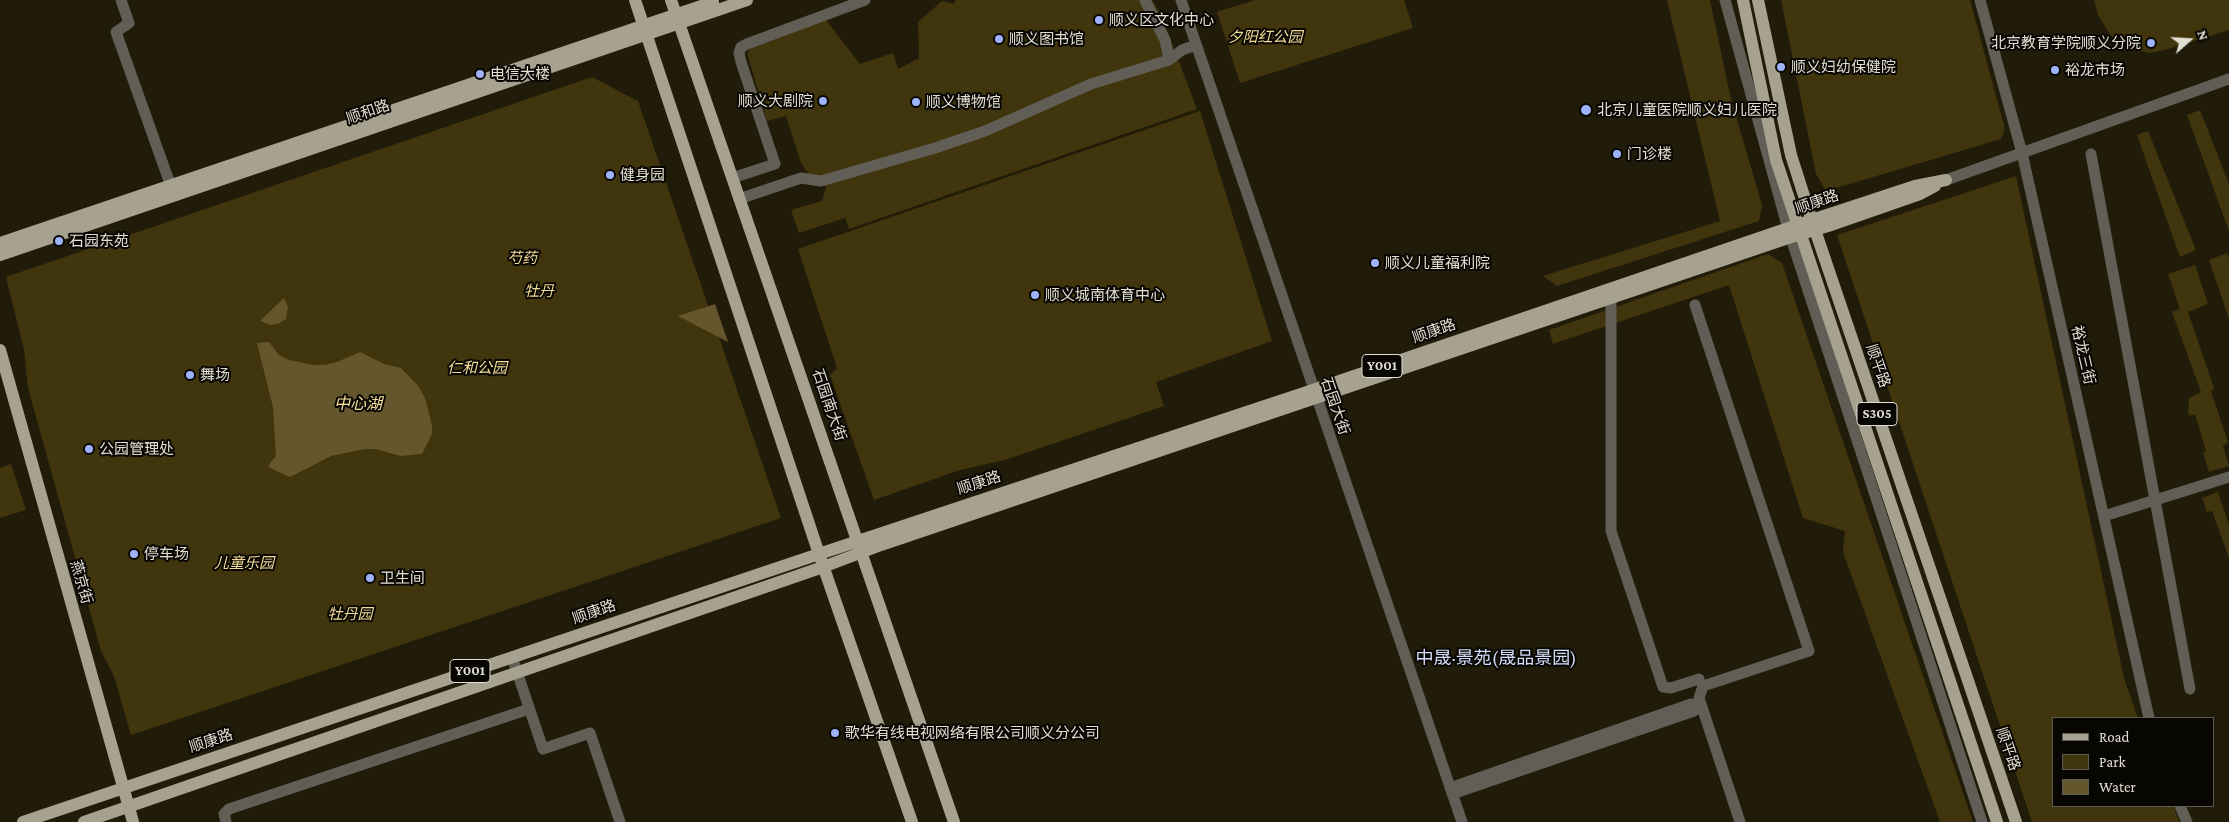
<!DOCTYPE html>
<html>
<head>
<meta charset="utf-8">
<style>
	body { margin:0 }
	#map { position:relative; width:2229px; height:822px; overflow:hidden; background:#211b0a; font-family:"Crimson Pro",serif }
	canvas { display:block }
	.legend { position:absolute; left:2052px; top:717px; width:162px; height:90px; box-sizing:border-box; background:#080602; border:1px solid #5f5c55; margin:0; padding:6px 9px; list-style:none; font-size:15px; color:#e1ded2 }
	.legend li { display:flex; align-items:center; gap:10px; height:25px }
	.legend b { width:25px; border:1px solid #5f5c55 }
	.north { position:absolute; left:2164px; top:15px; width:50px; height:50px; -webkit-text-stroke:4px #080602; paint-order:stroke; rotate:71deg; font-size:14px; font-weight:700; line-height:20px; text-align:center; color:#e1ded2 }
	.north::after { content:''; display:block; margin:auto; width:18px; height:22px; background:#e1ded2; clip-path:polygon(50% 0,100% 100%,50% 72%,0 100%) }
</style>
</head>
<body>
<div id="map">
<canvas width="2229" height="822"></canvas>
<ul class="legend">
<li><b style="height:6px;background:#a7a18f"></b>Road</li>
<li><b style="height:14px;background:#41350d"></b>Park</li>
<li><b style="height:14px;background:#64572d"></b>Water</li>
</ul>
<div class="north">N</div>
</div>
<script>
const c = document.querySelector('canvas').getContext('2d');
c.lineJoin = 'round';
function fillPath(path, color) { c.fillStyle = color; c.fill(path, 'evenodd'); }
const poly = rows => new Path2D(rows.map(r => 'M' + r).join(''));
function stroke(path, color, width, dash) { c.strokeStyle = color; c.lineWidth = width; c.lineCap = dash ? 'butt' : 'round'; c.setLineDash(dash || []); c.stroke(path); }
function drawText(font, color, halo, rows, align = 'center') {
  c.font = font + ' "Crimson Pro","Noto Sans SC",serif'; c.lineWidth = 4; c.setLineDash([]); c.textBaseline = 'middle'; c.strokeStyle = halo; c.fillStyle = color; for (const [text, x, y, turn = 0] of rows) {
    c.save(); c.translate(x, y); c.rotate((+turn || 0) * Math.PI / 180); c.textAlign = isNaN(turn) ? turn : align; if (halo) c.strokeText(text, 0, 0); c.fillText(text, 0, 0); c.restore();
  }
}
const green = poly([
	[956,0,1152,0,1161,14,1197,109,849,229,845,218,799,233,791,210,822,201,826,187,819,177,809,175,801,163,786,116,767,121,747,53,750,49,826,20,860,64,893,53,898,69,919,58,918,22,942,1,954,4],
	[1255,0,1404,0,1413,28,1240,83,1217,12],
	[1667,0,1710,0,1731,99,1762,205,1759,221,1557,286,1543,276,1720,221],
	[1781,0,1970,0,2005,129,2001,139,1826,191,1816,174],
	[2094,0,2229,0,2229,30,2165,50,2150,53,2128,48,2111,36,2098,15],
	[592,77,638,101,781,518,131,735,114,676,101,651,28,388,24,350,6,277],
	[2200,110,2229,184,2229,231,2187,115],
	[1200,111,1272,341,1156,382,1164,406,1005,460,960,470,874,500,830,375,837,368,798,249],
	[2148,131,2196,250,2180,257,2137,135],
	[2016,176,2124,678,2138,718,2053,718,2053,806,2173,806,2180,822,2032,822,1837,235],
	[2227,253,2229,259,2229,319,2209,260],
	[1768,254,1782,263,1973,822,1940,822,1843,552,1845,531,1803,518,1729,285,1553,344,1549,330],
	[2195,265,2208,304,2188,312,2214,388,2211,391,2228,442,2223,446,2229,466,2209,472,2203,453,2206,451,2195,414,2190,416,2188,412,2189,398,2201,392,2172,312,2180,309,2168,274],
	[11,464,26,510,0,518,0,468],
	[2218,492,2229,525,2229,558,2212,511,2207,512,2202,498]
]);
const water = poly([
	[284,298,288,307,286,319,278,324,270,325,260,321],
	[715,304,728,342,678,316],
	[269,342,279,355,289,360,314,365,325,365,337,362,360,352,384,364,401,368,419,387,425,398,432,426,432,434,422,454,401,456,375,449,365,449,331,456,290,477,272,469,268,466,276,456,273,407,257,343]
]);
const minor = poly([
	[121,0,129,23,116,32,173,192],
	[1145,0,1165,40,1169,59],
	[1181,0,1462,822],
	[1725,0,1788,229,1982,822],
	[1980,0,2022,153,2149,718],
	[2091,154,2190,689],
	[732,178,775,164,741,62,739,53,741,47,747,44,865,0],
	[1946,180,2229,79],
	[739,199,801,178,821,181,935,148,985,131,1091,84,1169,60,1182,50,1196,45],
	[1611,299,1611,531,1663,687,1671,688,1699,679],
	[1695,305,1809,651,1703,686,1699,698,1740,822],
	[2104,516,2229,477],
	[512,657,543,749,590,733,620,822],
	[1450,788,1691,704,1694,711,1452,794],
	[2180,806,2187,822],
	[226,822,224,814,229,809,529,709]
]);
const major = poly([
	[635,0,819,554,912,822],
	[671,0,954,822],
	[1743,0,1776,160,1997,822],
	[1758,0,1791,155,1812,221,2016,822],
	[0,243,713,2],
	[0,255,747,0],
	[0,350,133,822],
	[23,822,819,554,1313,390,1824,216,1915,186,1946,180],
	[84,822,823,567,881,545,1791,237,1828,226,1920,194,1935,186]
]);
const markers = [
	[1099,20,5,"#9fb3fd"],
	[999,39,5,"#9fb3fd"],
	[2151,43,5,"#9fb3fd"],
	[1781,67,5,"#9fb3fd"],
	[2055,70,5,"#9fb3fd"],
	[480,74,5,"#9fb3fd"],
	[823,101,5,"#9fb3fd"],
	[916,102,5,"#9fb3fd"],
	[1586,110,6,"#9fb3fd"],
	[1617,154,5,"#9fb3fd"],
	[610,175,5,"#9fb3fd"],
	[59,241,5,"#9fb3fd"],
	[1375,263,5,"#9fb3fd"],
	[1035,295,5,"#9fb3fd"],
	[190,375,5,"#9fb3fd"],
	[89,449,5,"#9fb3fd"],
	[134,554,5,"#9fb3fd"],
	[370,578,5,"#9fb3fd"],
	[835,733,5,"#9fb3fd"]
];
const shields = [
	[1382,366,40],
	[1877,414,40],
	[470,671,40]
];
const shieldNames = [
	["Y001",1382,366],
	["S305",1877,414],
	["Y001",470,671]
];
const poiNames = [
	["顺义区文化中心",1109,20],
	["顺义图书馆",1009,39],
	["北京教育学院顺义分院",2141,43,"right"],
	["顺义妇幼保健院",1791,67],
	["裕龙市场",2065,70],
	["电信大楼",490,74],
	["顺义大剧院",813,101,"right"],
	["顺义博物馆",926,102],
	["北京儿童医院顺义妇儿医院",1597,110],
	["门诊楼",1627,154],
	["健身园",620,175],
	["石园东苑",69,241],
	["顺义儿童福利院",1385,263],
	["顺义城南体育中心",1045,295],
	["舞场",200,375],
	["公园管理处",99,449],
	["停车场",144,554],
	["卫生间",380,578],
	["歌华有线电视网络有限公司顺义分公司",845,733]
];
const parkNames = [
	["夕阳红公园",1265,37],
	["芍药",522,258],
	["牡丹",539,291],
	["仁和公园",477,368],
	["儿童乐园",244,563],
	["牡丹园",350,614]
];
const streetNames = [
	["顺和路",368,112,-19],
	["顺康路",1817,202,-19],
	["顺康路",1434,331,-19],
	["裕龙三街",2083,355,77],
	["顺平路",1878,366,71],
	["石园南大街",829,405,71],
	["石园大街",1335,406,71],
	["顺康路",979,483,-18],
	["燕京街",81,582,74],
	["顺康路",594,612,-19],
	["顺康路",211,741,-18],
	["顺平路",2008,749,71]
];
const waterNames = [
	["中心湖",358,404]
];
const quarterNames = [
	["中晟·景苑(晟品景园)",1496,658]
];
fillPath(green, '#41350d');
fillPath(water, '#64572d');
stroke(minor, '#615e55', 11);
stroke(major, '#a7a18f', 12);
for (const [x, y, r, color] of markers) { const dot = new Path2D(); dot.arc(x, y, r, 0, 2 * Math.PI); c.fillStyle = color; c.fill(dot); stroke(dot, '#080602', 2); }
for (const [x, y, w] of shields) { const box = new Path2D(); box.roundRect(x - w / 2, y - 11.5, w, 23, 4); c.fillStyle = '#080602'; c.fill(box); stroke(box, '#e1ded2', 1); }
drawText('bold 14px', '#e1ded2', null, shieldNames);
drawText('15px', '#e1ded2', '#080602', poiNames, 'left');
drawText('italic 15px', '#f3dd96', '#080602', parkNames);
drawText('15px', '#e1ded2', '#080602', streetNames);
drawText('italic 16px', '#f8e19a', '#080602', waterNames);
drawText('18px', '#d3dcf8', '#080602', quarterNames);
</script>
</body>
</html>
